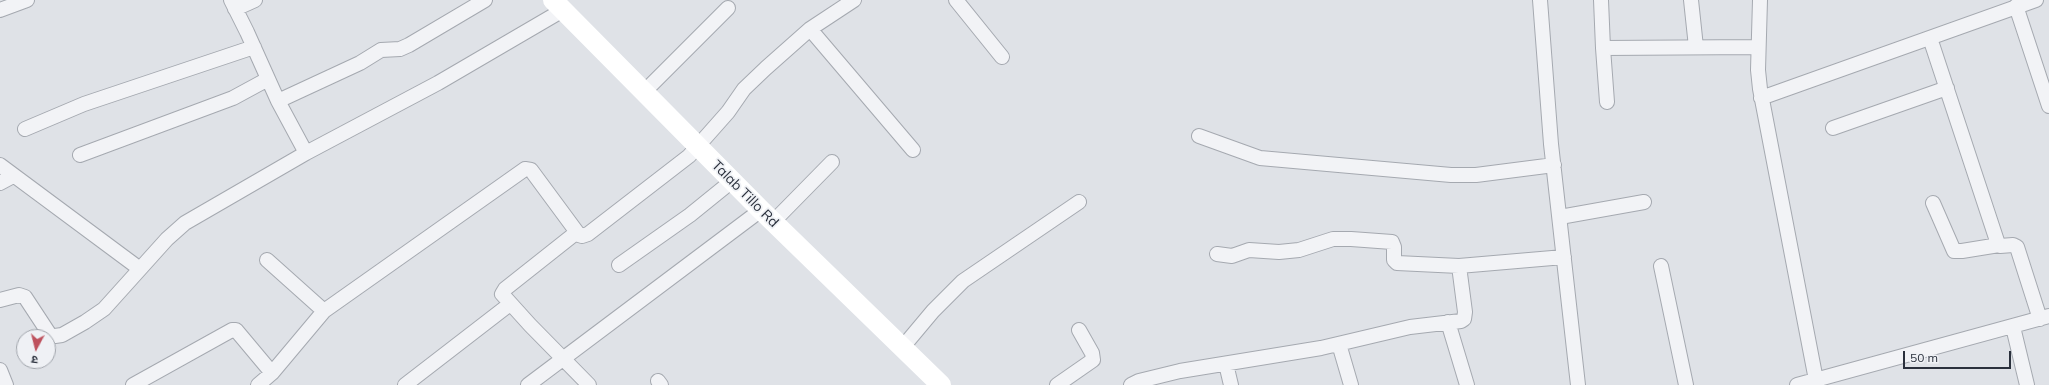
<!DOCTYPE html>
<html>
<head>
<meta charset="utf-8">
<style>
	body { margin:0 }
	#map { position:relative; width:2049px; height:385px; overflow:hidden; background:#dfe2e7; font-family:Mulish,"Noto Sans Devanagari",sans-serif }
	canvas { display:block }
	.north { position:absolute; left:16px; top:329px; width:40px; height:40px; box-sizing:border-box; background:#eff1f5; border:1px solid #a0a4ab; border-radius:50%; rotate:187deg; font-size:11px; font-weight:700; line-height:16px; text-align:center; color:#2a303c }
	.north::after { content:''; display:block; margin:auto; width:14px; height:18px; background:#be525e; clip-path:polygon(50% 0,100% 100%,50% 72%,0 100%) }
	.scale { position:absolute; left:1903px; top:351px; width:108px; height:18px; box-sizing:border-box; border:2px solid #2a303c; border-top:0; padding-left:5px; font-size:12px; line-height:14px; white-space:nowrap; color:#2a303c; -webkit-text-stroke:3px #eff1f5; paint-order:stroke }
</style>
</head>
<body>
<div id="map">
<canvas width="2049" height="385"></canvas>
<div class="north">उ</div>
<div class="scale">50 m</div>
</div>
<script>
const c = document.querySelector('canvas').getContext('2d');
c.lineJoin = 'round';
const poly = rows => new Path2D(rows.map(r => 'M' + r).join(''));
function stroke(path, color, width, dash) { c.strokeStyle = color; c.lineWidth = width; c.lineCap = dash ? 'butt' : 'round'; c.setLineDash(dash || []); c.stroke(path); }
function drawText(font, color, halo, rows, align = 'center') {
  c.font = font + ' Mulish,sans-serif'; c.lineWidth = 3.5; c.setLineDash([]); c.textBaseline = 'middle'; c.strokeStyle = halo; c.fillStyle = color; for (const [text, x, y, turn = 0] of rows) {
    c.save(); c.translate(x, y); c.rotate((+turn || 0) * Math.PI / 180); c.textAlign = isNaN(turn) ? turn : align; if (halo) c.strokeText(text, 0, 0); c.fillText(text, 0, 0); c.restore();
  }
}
const minor = poly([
	[231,0,247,32,278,101,306,153],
	[956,0,1002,57],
	[1540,0,1551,144,1578,385],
	[1601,0,1603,48,1758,47],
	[1691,0,1696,47],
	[1760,0,1758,70,1760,89,1816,380],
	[2016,6,2049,106],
	[235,9,255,0],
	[0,10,27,0],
	[810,29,913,150],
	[1930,38,1998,244,2000,246,2013,245,2017,247,2040,319],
	[1603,48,1607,102],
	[644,92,728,8],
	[1761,98,2036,0],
	[278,101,360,63,381,50,400,49,409,45,485,0],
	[1833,128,1947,88],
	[25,129,84,104,254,47],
	[1199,136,1260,158,1451,175,1476,175,1554,165],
	[80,155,233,98,268,79],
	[0,165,140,269],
	[0,183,13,176],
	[1933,203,1954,251,1962,251,1999,245],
	[1560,217,1644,202],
	[773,222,832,162],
	[577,232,505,289,502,294,530,325,589,385],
	[1217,254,1232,256,1249,250,1279,252,1299,250,1333,239,1351,239,1392,242,1394,247,1394,260,1397,263,1459,266],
	[267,260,324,311],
	[619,265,690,215,732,181],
	[1661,266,1686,385],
	[0,300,19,295,25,297,50,335,55,336,62,335,85,322,104,309,167,239,185,223,306,153,438,83,563,10],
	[1448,322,1467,385],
	[2013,327,2027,385],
	[1339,344,1351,385],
	[902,348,933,311,963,281,1079,202],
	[1226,364,1231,385],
	[0,370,6,385],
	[658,381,661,385],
	[133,385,232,330,236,330,272,373],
	[258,385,272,373,324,311,525,169,531,170,579,235,582,236,588,234,689,156,728,112,744,89,766,68,810,29,854,0],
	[405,385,510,304],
	[528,385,761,210],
	[1057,385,1093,360,1092,353,1079,330],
	[1131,385,1139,381,1180,371,1321,348,1410,327,1461,321,1464,319,1465,312,1459,266,1564,257],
	[1797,385,2049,316]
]);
const secondary = poly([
	[553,0,761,210,941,385]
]);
const streetNames = [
	["Talab Tillo Rd",745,194,45]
];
stroke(minor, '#a5a9b0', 16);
stroke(minor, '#f2f3f6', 14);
stroke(secondary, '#fff', 20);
drawText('14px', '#2a303c', '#eff1f5', streetNames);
</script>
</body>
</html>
